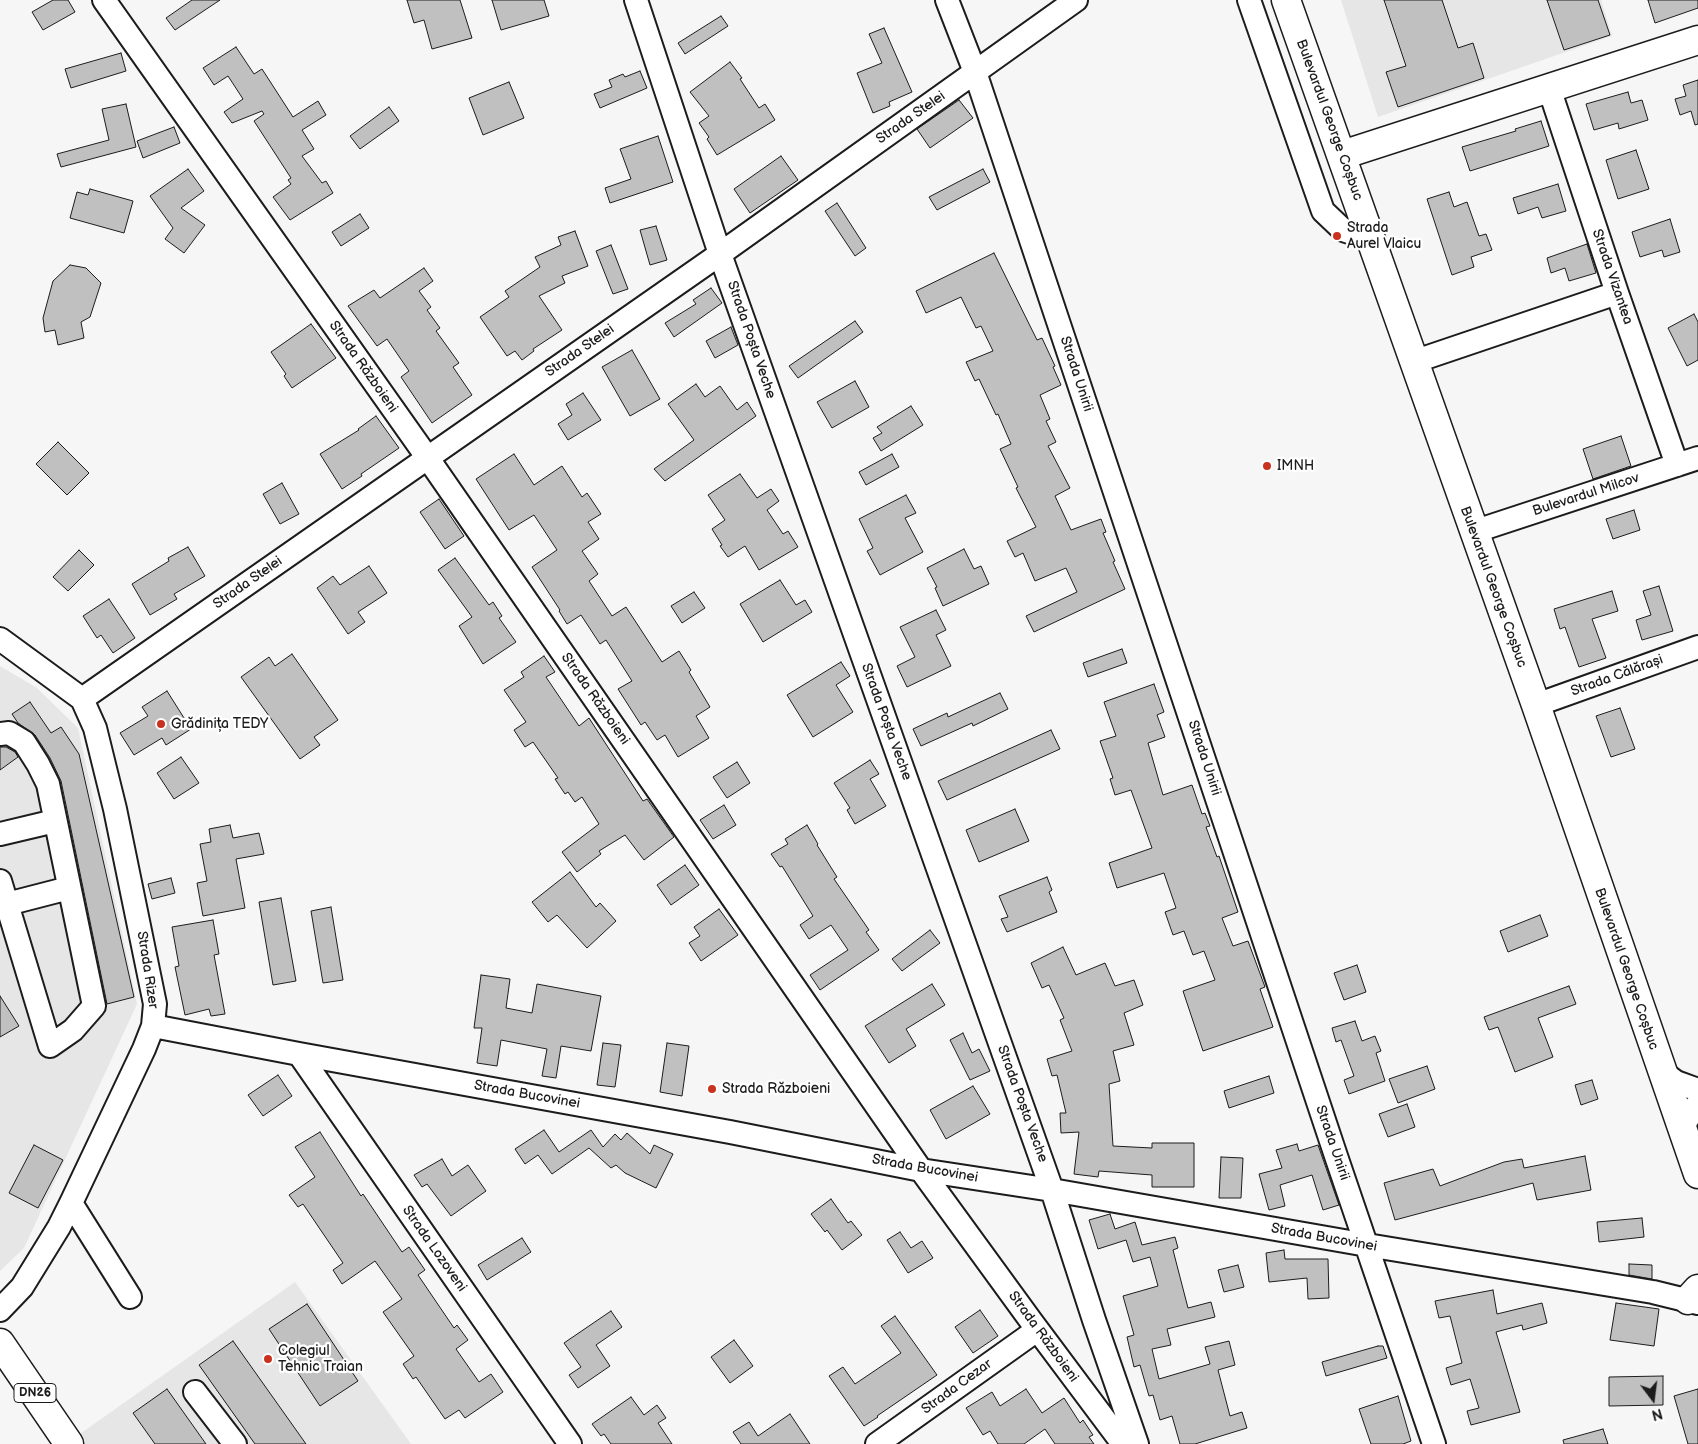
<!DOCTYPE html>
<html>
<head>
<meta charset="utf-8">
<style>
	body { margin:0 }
	#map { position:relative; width:1698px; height:1444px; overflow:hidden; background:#f6f6f6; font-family:"Balsamiq Sans",sans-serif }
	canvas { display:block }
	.north { position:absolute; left:1628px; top:1374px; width:50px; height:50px; -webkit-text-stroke:4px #fff; paint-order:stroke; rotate:165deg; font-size:14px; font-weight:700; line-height:20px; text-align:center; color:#1c1c1c }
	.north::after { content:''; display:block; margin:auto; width:18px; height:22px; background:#1c1c1c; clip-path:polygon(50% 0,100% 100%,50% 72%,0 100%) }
</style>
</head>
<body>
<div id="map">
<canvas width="1698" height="1444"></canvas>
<div class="north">N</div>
</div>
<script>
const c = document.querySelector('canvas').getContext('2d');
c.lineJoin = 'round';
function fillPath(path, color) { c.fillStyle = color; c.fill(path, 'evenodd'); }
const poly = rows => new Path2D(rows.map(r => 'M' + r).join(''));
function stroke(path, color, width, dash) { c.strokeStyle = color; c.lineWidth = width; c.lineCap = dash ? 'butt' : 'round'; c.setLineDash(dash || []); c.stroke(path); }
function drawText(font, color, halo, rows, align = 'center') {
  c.font = font + ' "Balsamiq Sans",sans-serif'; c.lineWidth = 4.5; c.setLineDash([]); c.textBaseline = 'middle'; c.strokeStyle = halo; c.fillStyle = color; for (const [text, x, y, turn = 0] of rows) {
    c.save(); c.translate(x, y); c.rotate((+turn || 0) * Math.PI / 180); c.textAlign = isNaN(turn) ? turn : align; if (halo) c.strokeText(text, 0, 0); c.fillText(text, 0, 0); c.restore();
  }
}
const built = poly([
	[1341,0,1601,0,1612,36,1378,117],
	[0,666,37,688,78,728,137,1004,24,1248,0,1271],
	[295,1282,411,1444,83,1444,77,1436]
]);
const building = poly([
	[53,0,68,0,75,12,43,30,32,12,53,0],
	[192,0,220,0,175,30,166,18,192,0],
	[407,0,460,0,472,38,432,49,424,20,414,23,407,0],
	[492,0,544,0,549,16,501,30,492,0],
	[1384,0,1442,0,1458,48,1473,43,1484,78,1398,107,1386,72,1406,66,1384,0],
	[1547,0,1598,0,1610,35,1564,50,1547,0],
	[1648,0,1698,0,1698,8,1655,23,1648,0],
	[721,16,728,26,685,54,678,43,721,16],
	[884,28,912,92,889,102,890,106,873,113,857,73,882,63,869,34,884,28],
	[236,47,254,74,262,69,293,117,318,101,326,115,302,130,314,149,302,156,322,183,326,181,333,193,290,220,273,197,291,184,288,180,291,178,254,121,264,114,262,111,232,123,224,112,243,99,228,76,214,85,203,68,236,47],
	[121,53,126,71,71,88,65,69,121,53],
	[730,62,742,78,740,79,759,108,765,104,775,120,717,155,707,139,709,137,699,123,709,116,690,92,730,62],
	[640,71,647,88,600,108,594,94,612,87,609,80,623,74,625,77,640,71],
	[1698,80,1698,124,1695,125,1691,111,1680,115,1675,99,1686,96,1683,85,1698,80],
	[509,82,524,118,483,135,469,98,509,82],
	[1628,92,1631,103,1642,100,1648,120,1619,129,1618,123,1594,130,1586,104,1628,92],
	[959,100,973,118,930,148,917,129,959,100],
	[126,104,136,147,61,167,57,154,109,140,102,109,126,104],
	[389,107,399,121,360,149,350,136,389,107],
	[1541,121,1549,146,1470,171,1462,147,1516,131,1515,129,1541,121],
	[174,127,180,143,143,158,137,141,174,127],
	[658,136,673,182,610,203,605,188,631,179,620,149,658,136],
	[1636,150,1649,189,1618,199,1606,160,1636,150],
	[781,156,798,180,750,213,734,189,781,156],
	[188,169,204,191,181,208,205,225,184,253,165,239,173,228,150,196,188,169],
	[983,169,990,182,937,210,929,197,983,169],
	[1558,184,1566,211,1542,218,1538,207,1518,214,1513,198,1558,184],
	[90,189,133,201,124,233,70,218,77,192,88,195,90,189],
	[1449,192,1454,207,1467,202,1479,236,1486,234,1492,250,1471,257,1474,267,1452,275,1427,199,1449,192],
	[837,203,866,248,855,256,825,211,837,203],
	[360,214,369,228,341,246,332,232,360,214],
	[1670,219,1680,252,1664,257,1662,250,1640,257,1632,232,1670,219],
	[656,226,667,260,650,265,640,230,656,226],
	[575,231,588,266,562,276,565,283,539,296,562,330,533,349,534,351,522,360,515,351,507,356,480,317,509,297,505,291,540,267,535,257,561,245,558,237,575,231],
	[1587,244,1596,273,1569,281,1565,268,1551,273,1547,258,1587,244],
	[611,245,628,289,613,294,596,251,611,245],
	[994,253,1037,340,1042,338,1055,366,1053,367,1061,385,1040,395,1050,419,1046,421,1056,442,1048,446,1070,488,1055,496,1071,530,1101,519,1106,532,1103,533,1115,561,1113,562,1125,589,1034,632,1026,616,1077,592,1066,568,1035,581,1023,553,1015,557,1007,541,1036,527,1016,488,1018,487,1000,449,1011,444,998,414,996,415,979,379,975,381,966,362,993,351,981,326,976,328,961,297,926,313,916,291,994,253],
	[70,265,86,268,101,283,90,317,81,322,84,338,58,345,55,330,45,332,43,318,53,281,70,265],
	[424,268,433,281,419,291,431,307,427,310,440,328,436,331,459,363,453,367,472,395,432,423,401,377,409,371,387,339,377,346,348,306,374,290,380,298,424,268],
	[711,288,722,303,674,337,665,323,696,304,693,300,711,288],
	[1694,314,1698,322,1698,360,1687,366,1668,328,1694,314],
	[855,321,863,332,798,378,789,366,855,321],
	[311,324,336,358,292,388,284,376,286,374,271,352,311,324],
	[731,327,738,345,715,358,706,341,731,327],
	[632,350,660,399,630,416,602,367,632,350],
	[855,381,869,407,832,428,817,402,855,381],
	[696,384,705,397,720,386,737,410,747,402,756,416,665,481,654,469,694,440,668,404,696,384],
	[583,393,601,420,568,440,558,424,572,415,566,404,583,393],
	[911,406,923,425,881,451,873,438,882,433,877,427,911,406],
	[376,416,399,448,361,474,362,476,342,489,320,454,359,430,358,429,376,416],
	[1621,436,1631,466,1593,479,1583,449,1621,436],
	[58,442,89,473,67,495,36,464,58,442],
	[514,454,534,485,562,466,582,497,587,493,601,514,588,522,599,539,582,551,598,574,589,581,612,616,626,607,662,662,679,651,691,670,689,672,710,707,696,716,709,738,678,757,665,735,657,740,645,722,641,725,618,689,632,681,606,640,600,644,581,615,567,624,559,611,560,610,532,567,557,550,534,515,509,530,476,479,514,454],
	[892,454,899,467,866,485,859,472,892,454],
	[740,474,757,498,771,489,779,501,767,510,783,534,788,531,798,547,759,570,745,546,728,557,720,546,722,545,712,529,725,520,708,495,740,474],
	[282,483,299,514,280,524,263,494,282,483],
	[906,495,916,513,905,518,923,552,880,575,867,551,873,548,859,519,906,495],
	[439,499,464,536,445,549,420,512,439,499],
	[1634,510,1640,530,1613,539,1606,519,1634,510],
	[188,547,205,576,174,594,177,599,150,615,132,584,169,561,168,558,188,547],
	[964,549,974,569,981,566,989,584,943,606,935,588,937,587,927,568,964,549],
	[79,550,94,565,68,591,53,577,79,550],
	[455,558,489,605,493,602,502,616,499,618,516,642,483,664,459,626,472,617,438,570,455,558],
	[369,566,387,593,358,612,365,622,348,634,317,588,333,576,340,585,369,566],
	[780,580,796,605,805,600,812,612,763,642,740,604,780,580],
	[1659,586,1673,631,1642,640,1636,620,1651,615,1643,591,1659,586],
	[1612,591,1618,611,1592,619,1606,658,1579,667,1565,627,1560,629,1554,609,1612,591],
	[694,592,705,608,682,623,671,606,694,592],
	[109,599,135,638,113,653,101,635,97,638,83,616,109,599],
	[936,610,946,630,936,635,951,666,907,687,897,666,915,657,900,627,936,610],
	[1122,649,1127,663,1088,677,1083,663,1122,649],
	[292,654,338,720,314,737,320,745,300,759,241,677,269,657,275,666,292,654],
	[544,656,555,672,546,677,579,726,589,718,643,801,647,799,674,837,644,860,625,835,599,851,601,854,577,872,562,852,599,824,582,797,575,802,568,792,565,794,555,779,558,778,533,742,525,747,514,730,526,722,504,690,524,677,521,672,544,656],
	[841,662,850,676,836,685,853,712,813,737,787,695,841,662],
	[1154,684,1164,712,1157,715,1165,737,1148,743,1163,795,1192,785,1202,814,1205,813,1210,826,1206,827,1217,857,1219,856,1238,912,1222,918,1233,946,1248,941,1265,987,1260,989,1273,1027,1203,1051,1183,991,1215,980,1204,951,1193,955,1184,931,1173,935,1165,912,1176,908,1164,873,1117,888,1109,863,1152,848,1131,790,1115,795,1110,779,1113,778,1100,741,1116,736,1104,702,1154,684],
	[167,691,191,729,166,745,162,738,134,755,120,733,148,716,142,707,167,691],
	[1000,693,1008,709,973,726,972,723,921,746,913,729,947,713,948,717,1000,693],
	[30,702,51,733,61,727,79,754,134,997,107,1004,61,781,50,758,35,735,18,723,12,714,30,702],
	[1620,708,1635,749,1611,757,1596,716,1620,708],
	[1051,730,1060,749,947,800,938,781,1051,730],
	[0,747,6,747,15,752,18,757,0,770,0,747],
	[181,757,199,783,174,799,157,773,181,757],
	[870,760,879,774,870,779,886,806,855,824,847,810,850,808,834,783,870,760],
	[737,762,750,783,727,798,713,777,737,762],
	[724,805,736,825,713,839,700,820,724,805],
	[1015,809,1029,841,979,862,966,830,1015,809],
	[230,825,233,838,259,833,264,854,236,859,245,908,203,916,197,883,207,881,200,844,211,842,209,829,230,825],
	[807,825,818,844,817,845,837,877,834,879,869,930,866,932,879,950,820,990,810,975,848,950,831,925,809,939,800,925,813,916,782,866,780,867,771,854,788,844,785,839,807,825],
	[685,865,699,885,671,905,657,885,685,865],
	[570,872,596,907,600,903,616,921,587,948,557,915,548,922,532,902,570,872],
	[1047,877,1052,890,1049,892,1057,912,1007,932,1001,919,1008,917,999,896,1047,877],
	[171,878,175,893,152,899,148,884,171,878],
	[281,898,296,981,273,985,259,902,281,898],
	[331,907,343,980,323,983,311,911,331,907],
	[719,909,738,935,701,961,689,943,700,936,694,927,719,909],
	[1540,915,1548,936,1508,952,1500,931,1540,915],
	[213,920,219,954,214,955,225,1014,211,1016,209,1009,185,1015,175,967,179,966,172,927,213,920],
	[930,930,940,943,902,971,892,959,930,930],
	[1063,947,1076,975,1105,963,1115,986,1134,980,1143,1005,1124,1013,1134,1045,1113,1051,1120,1081,1109,1084,1113,1146,1152,1148,1152,1143,1194,1143,1194,1187,1152,1187,1152,1175,1099,1171,1098,1177,1074,1174,1079,1132,1061,1133,1060,1113,1066,1113,1057,1075,1052,1076,1047,1059,1072,1051,1060,1020,1064,1018,1049,985,1042,988,1031,963,1063,947],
	[1357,965,1366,992,1344,1000,1334,973,1357,965],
	[481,975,510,979,506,1008,532,1013,537,984,601,996,591,1051,561,1046,556,1078,542,1076,547,1049,501,1040,497,1066,477,1063,482,1028,474,1028,481,975],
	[932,984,945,1005,906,1029,916,1046,889,1063,865,1026,932,984],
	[1569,986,1576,1004,1538,1018,1553,1057,1515,1072,1498,1027,1489,1030,1484,1017,1569,986],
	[0,996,19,1026,0,1037,0,996],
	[1355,1021,1362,1041,1375,1036,1381,1051,1376,1053,1385,1081,1349,1094,1344,1080,1354,1076,1341,1040,1336,1042,1332,1028,1355,1021],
	[963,1033,972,1053,979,1049,990,1071,970,1080,950,1040,963,1033],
	[603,1043,621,1045,615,1087,597,1085,603,1043],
	[667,1043,689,1046,682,1096,660,1092,667,1043],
	[1427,1066,1435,1089,1398,1103,1389,1079,1427,1066],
	[278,1075,292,1096,263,1116,248,1095,278,1075],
	[1269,1076,1274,1093,1229,1108,1224,1091,1269,1076],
	[1592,1080,1598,1099,1581,1105,1575,1085,1592,1080],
	[973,1086,990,1114,946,1139,930,1110,973,1086],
	[1407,1104,1415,1127,1388,1137,1379,1114,1407,1104],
	[544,1130,559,1152,591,1130,603,1147,615,1134,621,1140,627,1133,650,1154,654,1145,673,1154,656,1188,625,1173,616,1165,611,1168,589,1148,552,1174,538,1155,525,1164,515,1149,544,1130],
	[320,1132,361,1196,363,1194,402,1252,409,1247,425,1270,418,1275,454,1328,457,1325,468,1340,456,1349,479,1382,491,1374,503,1392,465,1418,459,1410,445,1419,416,1377,413,1379,403,1364,414,1356,383,1312,402,1299,375,1261,342,1284,333,1270,343,1263,303,1204,298,1207,289,1195,315,1177,295,1147,320,1132],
	[1297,1144,1299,1151,1318,1145,1339,1205,1323,1210,1312,1175,1280,1185,1285,1206,1269,1210,1259,1174,1282,1168,1276,1150,1297,1144],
	[34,1145,63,1160,38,1208,9,1193,34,1145],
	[1585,1156,1591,1190,1537,1200,1533,1183,1395,1220,1384,1183,1433,1169,1440,1186,1504,1162,1522,1159,1524,1168,1585,1156],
	[1221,1157,1243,1158,1241,1198,1219,1198,1221,1157],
	[442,1159,452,1176,468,1165,486,1191,451,1216,427,1184,422,1187,414,1175,442,1159],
	[831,1199,848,1223,851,1221,862,1235,842,1250,827,1230,825,1232,811,1214,831,1199],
	[1110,1214,1115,1229,1135,1222,1142,1245,1175,1237,1178,1248,1173,1250,1188,1308,1211,1302,1215,1317,1167,1329,1171,1345,1152,1349,1159,1379,1210,1364,1205,1347,1229,1341,1235,1365,1218,1370,1230,1416,1242,1412,1247,1428,1195,1444,1180,1444,1172,1416,1160,1420,1153,1395,1149,1396,1140,1365,1134,1367,1127,1337,1134,1335,1123,1296,1158,1286,1150,1257,1133,1262,1126,1240,1098,1249,1089,1220,1110,1214],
	[1642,1218,1644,1237,1599,1242,1597,1222,1642,1218],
	[900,1232,911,1248,922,1241,933,1258,908,1273,887,1240,900,1232],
	[522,1238,531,1252,487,1280,478,1265,522,1238],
	[1284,1250,1285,1259,1328,1259,1329,1298,1308,1299,1307,1278,1269,1282,1266,1253,1284,1250],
	[1629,1264,1652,1265,1652,1279,1629,1275,1629,1264],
	[1238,1265,1244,1287,1224,1292,1218,1270,1238,1265],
	[1493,1290,1497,1314,1542,1303,1547,1323,1523,1330,1522,1325,1496,1332,1520,1412,1471,1425,1467,1411,1479,1408,1470,1379,1451,1385,1446,1368,1462,1363,1450,1316,1439,1318,1435,1301,1493,1290],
	[1616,1303,1659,1309,1654,1346,1610,1340,1616,1303],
	[307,1304,358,1381,320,1406,269,1329,307,1304],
	[980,1310,998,1336,973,1353,955,1327,980,1310],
	[611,1311,622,1327,596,1345,610,1366,578,1388,569,1375,581,1367,564,1343,611,1311],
	[895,1316,937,1375,877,1416,878,1417,864,1426,829,1376,843,1367,855,1384,901,1353,881,1326,895,1316],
	[734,1340,753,1366,730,1383,711,1357,734,1340],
	[233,1341,306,1444,255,1444,199,1365,233,1341],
	[1378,1346,1383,1346,1387,1358,1326,1376,1322,1362,1378,1346],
	[1663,1376,1663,1405,1609,1406,1609,1377,1663,1376],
	[167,1389,206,1444,155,1444,133,1413,167,1389],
	[1026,1389,1042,1413,1064,1398,1080,1423,1083,1420,1093,1435,1089,1437,1094,1444,1055,1444,1045,1429,1024,1444,998,1444,990,1431,983,1435,966,1408,992,1392,1000,1406,1026,1389],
	[1698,1389,1698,1444,1688,1444,1674,1396,1698,1389],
	[1398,1396,1411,1441,1403,1444,1371,1444,1359,1409,1398,1396],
	[631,1397,644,1415,657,1405,666,1418,658,1423,672,1444,611,1444,604,1434,601,1436,592,1424,631,1397],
	[790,1414,810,1444,741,1444,733,1432,749,1422,758,1436,790,1414],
	[1603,1429,1608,1444,1564,1444,1563,1440,1603,1429]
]);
const minor = poly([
	[104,0,427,457,921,1170,1031,1321,1123,1444],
	[636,0,720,254,1052,1190,1094,1320,1137,1444],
	[947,0,975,72,1336,1156,1434,1444],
	[1249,0,1323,211,1343,230,1370,239],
	[1549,88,1617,293,1677,465],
	[1413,362,1617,293],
	[1473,532,1698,458],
	[0,639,82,699,95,728,115,809,155,1004,153,1026,144,1049,71,1203,59,1227,22,1287,0,1310],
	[82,699,720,254,1076,0],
	[1536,705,1698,647],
	[0,734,9,733,24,742,38,764,48,784,94,1006,73,1030,50,1046,0,881],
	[0,834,55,821],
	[7,904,69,888],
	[153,1026,299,1054,730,1132,921,1170,1052,1190,1367,1245,1653,1292,1698,1303],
	[299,1054,570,1444],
	[1661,1071,1676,1082,1698,1090],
	[1681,1129,1698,1103],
	[71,1203,130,1297],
	[195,1392,235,1444],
	[877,1444,1037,1330]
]);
const major = poly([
	[1286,0,1536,705,1698,1174],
	[1342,155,1698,40],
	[1688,1300,1698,1289],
	[0,1343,69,1444]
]);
const markers = [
	[1337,236,5,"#c8321e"],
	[1267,466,5,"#c8321e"],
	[161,724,5,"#c8321e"],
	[712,1089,5,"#c8321e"],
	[268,1359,5,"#c8321e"]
];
const shields = [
	[35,1393,42]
];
const shieldNames = [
	["DN26",35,1393]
];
const streetNames = [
	["Strada Stelei",911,118,-35],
	["Bulevardul George Coșbuc",1329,120,70],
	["Strada Vizantea",1612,277,71],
	["Strada Poșta Veche",751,340,71],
	["Strada Stelei",580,351,-35],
	["Strada Războieni",363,367,55],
	["Strada Unirii",1076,374,72],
	["Bulevardul Milcov",1586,495,-18],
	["Strada Stelei",248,583,-35],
	["Bulevardul George Coșbuc",1493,587,70],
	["Strada Călărași",1617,676,-20],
	["Strada Războieni",595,699,55],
	["Strada Poșta Veche",886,722,70],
	["Strada Unirii",1204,758,72],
	["Bulevardul George Coșbuc",1626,969,71],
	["Strada Rizer",147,970,81],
	["Strada Bucovinei",527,1095,10],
	["Strada Poșta Veche",1022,1104,70],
	["Strada Unirii",1332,1143,71],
	["Strada Bucovinei",925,1169,10],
	["Strada Bucovinei",1324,1238,10],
	["Strada Lozoveni",434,1249,55],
	["Strada Războieni",1043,1337,54],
	["Strada Cezar",957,1387,-36]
];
const poiNames = [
	["Strada",1347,228],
	["Aurel Vlaicu",1347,244],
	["IMNH",1277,466],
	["Grădinița TEDY",171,724],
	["Strada Războieni",722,1089],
	["Colegiul",278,1351],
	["Tehnic Traian",278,1367]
];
fillPath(built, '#e6e6e6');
fillPath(building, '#c0c0c0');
stroke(building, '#1c1c1c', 1);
stroke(minor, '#1c1c1c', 26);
stroke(major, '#1c1c1c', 31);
stroke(minor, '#fff', 22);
stroke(major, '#fff', 28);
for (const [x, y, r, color] of markers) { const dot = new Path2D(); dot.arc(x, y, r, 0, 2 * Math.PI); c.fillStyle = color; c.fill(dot); stroke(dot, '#fff', 2); }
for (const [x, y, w] of shields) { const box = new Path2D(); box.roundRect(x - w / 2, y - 9.5, w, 19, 4); c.fillStyle = '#fff'; c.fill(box); stroke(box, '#1c1c1c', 1); }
drawText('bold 12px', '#1c1c1c', null, shieldNames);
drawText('14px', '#1c1c1c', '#fff', streetNames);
drawText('14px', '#1c1c1c', '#fff', poiNames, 'left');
</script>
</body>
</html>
